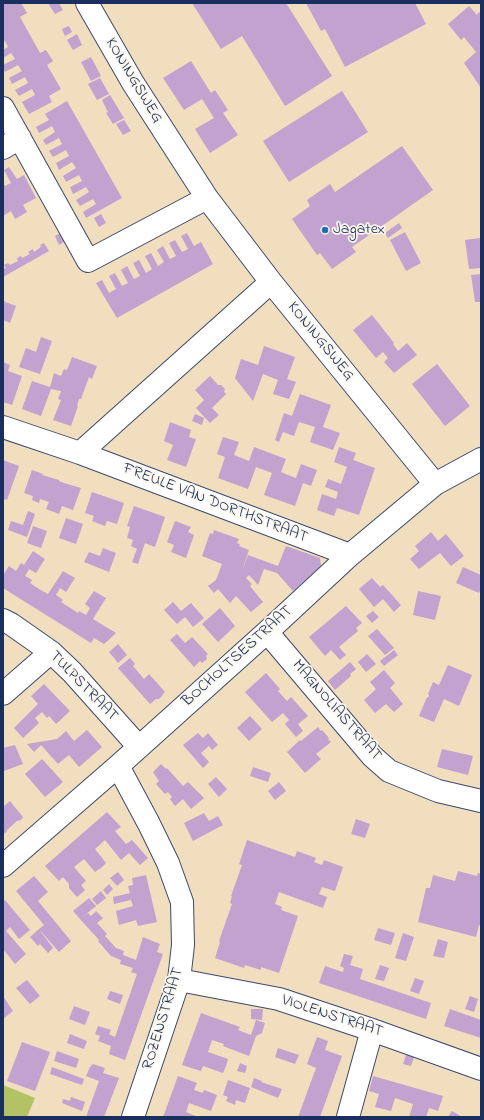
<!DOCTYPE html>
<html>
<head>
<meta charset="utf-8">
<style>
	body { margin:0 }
	#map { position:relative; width:484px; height:1120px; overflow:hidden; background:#f0debf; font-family:"Indie Flower",sans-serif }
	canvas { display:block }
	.frame { position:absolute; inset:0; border:4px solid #1b2f5e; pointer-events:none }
</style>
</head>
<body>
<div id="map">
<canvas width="484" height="1120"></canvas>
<div class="frame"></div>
</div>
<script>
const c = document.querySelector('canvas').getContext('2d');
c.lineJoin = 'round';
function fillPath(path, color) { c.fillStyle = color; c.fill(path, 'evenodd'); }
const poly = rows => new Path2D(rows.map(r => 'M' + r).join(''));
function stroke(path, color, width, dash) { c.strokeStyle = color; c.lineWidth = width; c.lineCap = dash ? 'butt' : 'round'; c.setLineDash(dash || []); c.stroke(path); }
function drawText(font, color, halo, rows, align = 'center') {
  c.font = font + ' "Indie Flower",sans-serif'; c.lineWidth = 3.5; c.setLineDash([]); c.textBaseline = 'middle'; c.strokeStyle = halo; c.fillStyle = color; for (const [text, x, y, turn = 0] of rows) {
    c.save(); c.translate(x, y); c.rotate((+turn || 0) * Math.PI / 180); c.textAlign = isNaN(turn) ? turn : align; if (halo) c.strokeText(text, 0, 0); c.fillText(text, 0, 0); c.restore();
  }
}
const green = poly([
	[3,1085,35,1098,27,1117,3,1117]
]);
const building = poly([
	[3,3,21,3,27,13,20,17,40,53,46,50,53,61,47,65,61,89,49,96,52,102,29,114,22,102,35,95,32,89,19,96,15,90,28,83,25,77,12,84,9,78,22,71,18,65,5,72,3,68,3,65,15,59,11,53,3,58,3,50,8,47,5,41,3,42],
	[48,3,59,3,63,10,55,14],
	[192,3,286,3,332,76,285,106,242,36,221,49],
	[306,3,415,3,426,24,345,67,325,29,321,31],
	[469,6,477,15,479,12,481,14,481,88,464,63,476,52,464,37,461,40,448,24],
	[69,26,72,32,65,36,62,29],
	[77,34,82,45,73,50,67,40],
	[91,57,101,76,91,81,81,62],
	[191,61,211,93,215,90,228,110,223,113,238,135,210,153,195,129,214,118,202,99,184,110,163,78],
	[100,78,109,94,97,100,88,84],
	[342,91,368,132,289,182,263,141],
	[110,95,124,118,113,124,106,113,108,112,102,100],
	[67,101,122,198,86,218,83,212,96,204,93,199,80,206,76,200,89,192,86,187,73,194,70,187,82,181,79,175,66,182,63,176,76,168,72,162,59,170,56,163,69,156,66,150,53,157,49,151,62,144,59,138,46,145,43,140,55,132,52,126,39,133,36,127,49,120,45,114],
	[124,120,131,131,123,135,116,124],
	[402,146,433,190,352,247,356,252,332,269,320,253,317,255,292,219,310,206,307,200,330,184,335,192],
	[9,167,17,179,24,175,36,198,23,205,27,212,15,219,11,211,3,216,3,183,5,186,11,183,4,170],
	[101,214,106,223,99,227,94,218],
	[399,223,402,228,388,238,385,233],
	[62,232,67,240,59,245,55,236],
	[405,232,421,263,406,271,390,240],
	[187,233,194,246,201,242,213,264,117,318,96,283,102,280,109,293,116,289,109,276,115,273,122,286,128,283,121,270,127,266,134,279,140,276,133,263,139,260,146,273,152,269,145,256,151,253,158,266,164,262,157,250,163,246,170,259,176,256,169,243,175,240,182,252,188,249,181,236],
	[480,238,481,268,469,269,465,240],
	[44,243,49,251,3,277,3,269,6,268,4,265,8,263,10,265,18,261,17,258,21,256,22,258,30,254,28,252,33,249,34,252,41,247,40,245],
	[481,274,481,302,475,302,471,275],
	[3,301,16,306,10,323,3,320],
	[372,315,394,343,393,344,398,351,407,343,417,355,394,373,384,362,388,358,383,352,376,358,353,330],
	[41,337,52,341,40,374,19,367,26,348,36,352],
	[264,346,295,357,287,379,296,382,289,399,273,394,278,380,263,374,253,401,235,378,241,359,258,365],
	[72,357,97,366,92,379,89,377,81,399,79,399,77,406,78,406,71,426,53,420,61,400,58,399,61,391,51,389,41,416,22,409,32,381,50,387,54,373,61,376,64,369,67,370],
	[3,362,10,365,8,371,22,376,12,405,3,402],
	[437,364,470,406,445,426,412,384],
	[210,376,218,385,221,385,225,389,224,392,226,394,212,408,219,415,210,423,196,408,204,400,195,390],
	[300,394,331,405,323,427,340,433,333,450,310,442,315,427,299,422,294,436,283,432,279,442,275,440,284,413,292,416],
	[195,414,204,418,202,425,192,421],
	[170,422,191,430,189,437,196,439,186,467,167,460,173,445,164,441],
	[223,437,239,442,234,455,249,461,254,447,286,459,281,472,288,475,296,478,301,464,317,470,311,486,303,483,295,506,264,495,272,473,256,467,248,489,218,478,225,457,217,454],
	[339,447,356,453,353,460,375,468,359,515,337,508,334,516,317,510,322,494,336,499,338,492,325,487,328,479,341,484,347,467,334,462],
	[3,460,19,466,7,500,3,499,4,483,3,482],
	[32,470,43,474,42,475,59,480,59,481,64,483,81,488,73,510,62,506,59,514,46,509,49,502,40,499,39,503,32,500,33,496,24,493],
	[92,492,124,503,117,524,107,521,105,526,92,521,94,516,85,513],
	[134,506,165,517,155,547,145,543,138,564,132,562,137,549,131,546,133,540,127,538,130,527,127,526],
	[28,511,35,514,27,537,8,530,11,521,23,525],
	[66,518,83,524,76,544,59,538],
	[175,521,191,527,188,532,194,535,186,558,171,552,174,545,167,542],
	[33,526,47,531,41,548,27,543],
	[214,530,239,539,237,543,240,544,239,546,249,550,242,570,243,568,248,555,278,566,286,546,320,558,321,566,293,591,277,573,264,569,258,585,249,575,246,578,252,584,250,586,263,602,251,612,236,596,230,603,218,589,214,593,208,586,216,580,222,564,202,556,210,533,213,534],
	[431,532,438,541,446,534,464,556,451,566,440,553,419,569,410,559,419,551,415,546],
	[103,548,116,553,109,572,84,562,89,552,100,556],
	[33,551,45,559,36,573,29,569,25,576,32,580,30,583,39,589,48,594,63,571,75,578,66,592,60,588,56,595,63,600,61,602,78,613,79,611,86,615,90,608,85,604,94,591,106,598,93,619,116,633,104,644,94,638,91,643,3,588,3,575,9,566,16,571,21,563,24,565],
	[463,567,481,575,481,588,479,593,456,583],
	[372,578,380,587,383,585,401,605,394,612,383,599,374,607,359,589],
	[418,591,441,596,435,620,413,615],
	[173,602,181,611,191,603,204,618,193,627,185,617,177,624,164,610],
	[346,606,362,623,356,628,358,631,339,647,346,655,340,660,331,650,325,656,309,637],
	[220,608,235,626,218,642,202,624],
	[373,611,379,617,372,623,366,616],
	[377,629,394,648,385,655,368,636],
	[177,634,185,643,192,637,208,654,206,656,207,659,202,663,200,661,194,667,170,640],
	[118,644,127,655,118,663,109,652],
	[394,650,398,655,384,666,380,661],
	[367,654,376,664,366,672,358,662],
	[130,658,135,664,133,666,144,679,149,674,165,692,163,694,162,696,159,699,156,699,150,704,118,668],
	[350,662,356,669,350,674,351,676,335,690,328,681],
	[448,665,472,675,459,706,444,699,434,722,419,716,427,697,428,698,429,695,428,694,433,682,439,685],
	[384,670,395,683,390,688,403,704,394,712,386,704,375,713,364,700,376,689,370,682],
	[266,673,280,689,278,691,287,701,291,697,308,716,298,724,303,731,296,737,285,724,289,720,283,713,272,722,245,692],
	[44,684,70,711,56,724,49,716,47,718,42,712,35,718,39,723,23,738,14,728,38,704,31,696],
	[250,716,262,729,249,741,237,728],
	[318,727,321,731,322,730,329,738,328,739,331,742,316,754,321,759,305,773,287,752,300,740,301,741],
	[87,730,102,747,79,767,69,755,58,764,41,745,34,752,27,744,57,739,66,731,74,741],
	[198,733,203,738,208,733,218,745,212,750,209,746,201,753,209,762,203,768,183,745],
	[15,745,23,764,4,771,3,768,3,748],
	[442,749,473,756,468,775,437,767],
	[42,759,63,782,45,797,25,774],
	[161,764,166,769,167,768,183,786,188,782,204,798,191,809,183,799,175,806,170,799,172,797,168,792,165,794,156,784,159,781,153,772],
	[253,767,271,773,268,782,250,776],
	[216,777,227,789,219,797,208,784],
	[279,782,286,791,275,800,268,791],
	[10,801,23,817,21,820,17,821,7,830,7,832,3,834,3,805,4,806],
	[107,812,121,827,115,831,126,844,132,840,148,858,140,865,129,853,121,860,105,840,95,849,106,863,101,868,95,872,84,859,74,867,86,881,81,885,85,890,77,897,69,888,69,884,63,877,59,881,45,866],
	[204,813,209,821,218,816,223,825,193,841,184,823],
	[356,819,370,824,365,838,351,834],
	[247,840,295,857,297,851,316,858,314,862,322,865,324,860,343,867,335,891,322,887,319,894,327,897,323,908,279,892,275,904,282,907,281,910,298,916,279,973,261,967,261,970,245,965,244,968,215,958,220,942,219,941,232,904,230,903,232,896,231,896,242,865,239,864],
	[458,871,477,876,478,873,481,874,481,926,479,925,476,937,418,922,426,888,430,888,433,875,455,881],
	[118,872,124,880,117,886,110,878],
	[146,875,157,922,138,926,136,920,119,925,116,911,133,906,131,900,114,904,113,897,130,893,128,886,133,885,132,878],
	[34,876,48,892,38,901,71,941,59,952,39,929,44,925,16,891],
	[109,884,113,889,107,895,103,890],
	[101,891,106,898,97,905,92,899],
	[89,898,96,906,80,919,73,911],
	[5,900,30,930,19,939,10,927,6,931,26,954,15,964,3,949,3,902],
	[96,911,103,918,97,923,107,934,105,936,116,948,124,951,123,955,136,960,143,937,160,944,157,952,163,954,125,1060,109,1054,111,1046,98,1041,100,1036,95,1034,98,1026,111,1030,109,1034,115,1037,137,974,131,972,133,968,120,964,121,960,111,956,98,941,99,940,80,919,88,913,91,916],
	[378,928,395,933,391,945,374,940],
	[39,929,53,948,48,953,40,944,38,946,30,937],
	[403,933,414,937,406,961,395,958],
	[438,939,448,942,444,958,433,956],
	[344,954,353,956,350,965,363,969,360,979,431,1003,426,1019,319,983,325,966,343,972,344,968,340,966],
	[380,965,389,968,384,981,375,979],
	[415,978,424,981,419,994,410,991],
	[27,980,40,996,30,1004,16,988],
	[110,991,123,995,120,1004,107,999],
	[3,996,13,1011,3,1019],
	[470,996,478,999,474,1012,465,1009],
	[74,1006,90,1012,85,1025,69,1019],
	[251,1009,263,1009,262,1020,251,1019],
	[450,1009,481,1020,481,1038,444,1026],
	[201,1013,240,1027,238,1030,251,1035,256,1020,265,1023,262,1033,256,1036,249,1056,223,1046,224,1044,212,1040,208,1052,228,1059,226,1066,223,1073,203,1066,201,1071,182,1065],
	[70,1034,87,1041,84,1049,67,1043],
	[317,1037,328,1041,325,1050,342,1056,320,1117,298,1117,316,1068,307,1064],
	[22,1042,50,1052,35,1091,7,1081],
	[278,1048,299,1055,295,1064,275,1057],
	[57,1051,79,1059,76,1068,54,1061],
	[406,1055,414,1057,411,1066,403,1064],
	[240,1063,247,1066,245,1073,237,1071],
	[93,1064,105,1068,103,1073,119,1078,104,1117,86,1117,99,1081,86,1076,90,1067],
	[52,1067,84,1079,82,1085,50,1074],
	[178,1076,197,1083,194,1090,203,1093,204,1090,217,1095,211,1111,189,1103,186,1112,198,1117,163,1117],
	[373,1076,443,1096,438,1111,429,1108,426,1117,409,1117,413,1104,395,1098,391,1111,375,1107,379,1094,369,1091],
	[254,1078,262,1081,261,1082,282,1089,278,1098,251,1087],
	[228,1080,250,1088,245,1103,236,1100,235,1105,226,1101,228,1097,223,1095],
	[71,1097,85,1102,82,1111,62,1103,63,1099,70,1101],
	[452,1111,462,1117,448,1117]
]);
const minor = poly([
	[87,3,133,83,207,198,271,282,435,484],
	[3,108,88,261,207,198],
	[3,148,20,138],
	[3,427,80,453,350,555],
	[80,453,271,282],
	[3,620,11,624,51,652,72,672,139,747],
	[267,632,372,756,389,771,438,791,481,801],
	[3,694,51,652],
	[118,766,149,824,168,863,182,902,183,945,179,980,133,1117],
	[3,866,118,766,267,632,350,555,435,484,481,459],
	[179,980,279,999,372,1030,481,1069],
	[348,1117,372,1030]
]);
const markers = [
	[325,230,4,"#1f6fb2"]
];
const streetNames = [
	["KONINGSWEG",133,81,59],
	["KONINGSWEG",320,342,51],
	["FREULE VAN DORTHSTRAAT",215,504,21],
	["BOCHOLTSESTRAAT",238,657,-42],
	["TULPSTRAAT",83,687,46],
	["MAGNOLIASTRAAT",336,711,49],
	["VIOLENSTRAAT",332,1017,18],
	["ROZENSTRAAT",164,1019,-73]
];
const poiNames = [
	["Jagatex",333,230]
];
fillPath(green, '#b2c265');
fillPath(building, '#c2a2cf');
stroke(minor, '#3b496d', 24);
stroke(minor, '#fff', 22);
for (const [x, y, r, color] of markers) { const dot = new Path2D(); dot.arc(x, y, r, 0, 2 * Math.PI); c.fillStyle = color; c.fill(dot); stroke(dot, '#fbf7ec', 1.5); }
drawText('16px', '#1b2f5e', '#fbf7ec', streetNames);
drawText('16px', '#1b2f5e', '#fbf7ec', poiNames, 'left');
</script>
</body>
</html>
